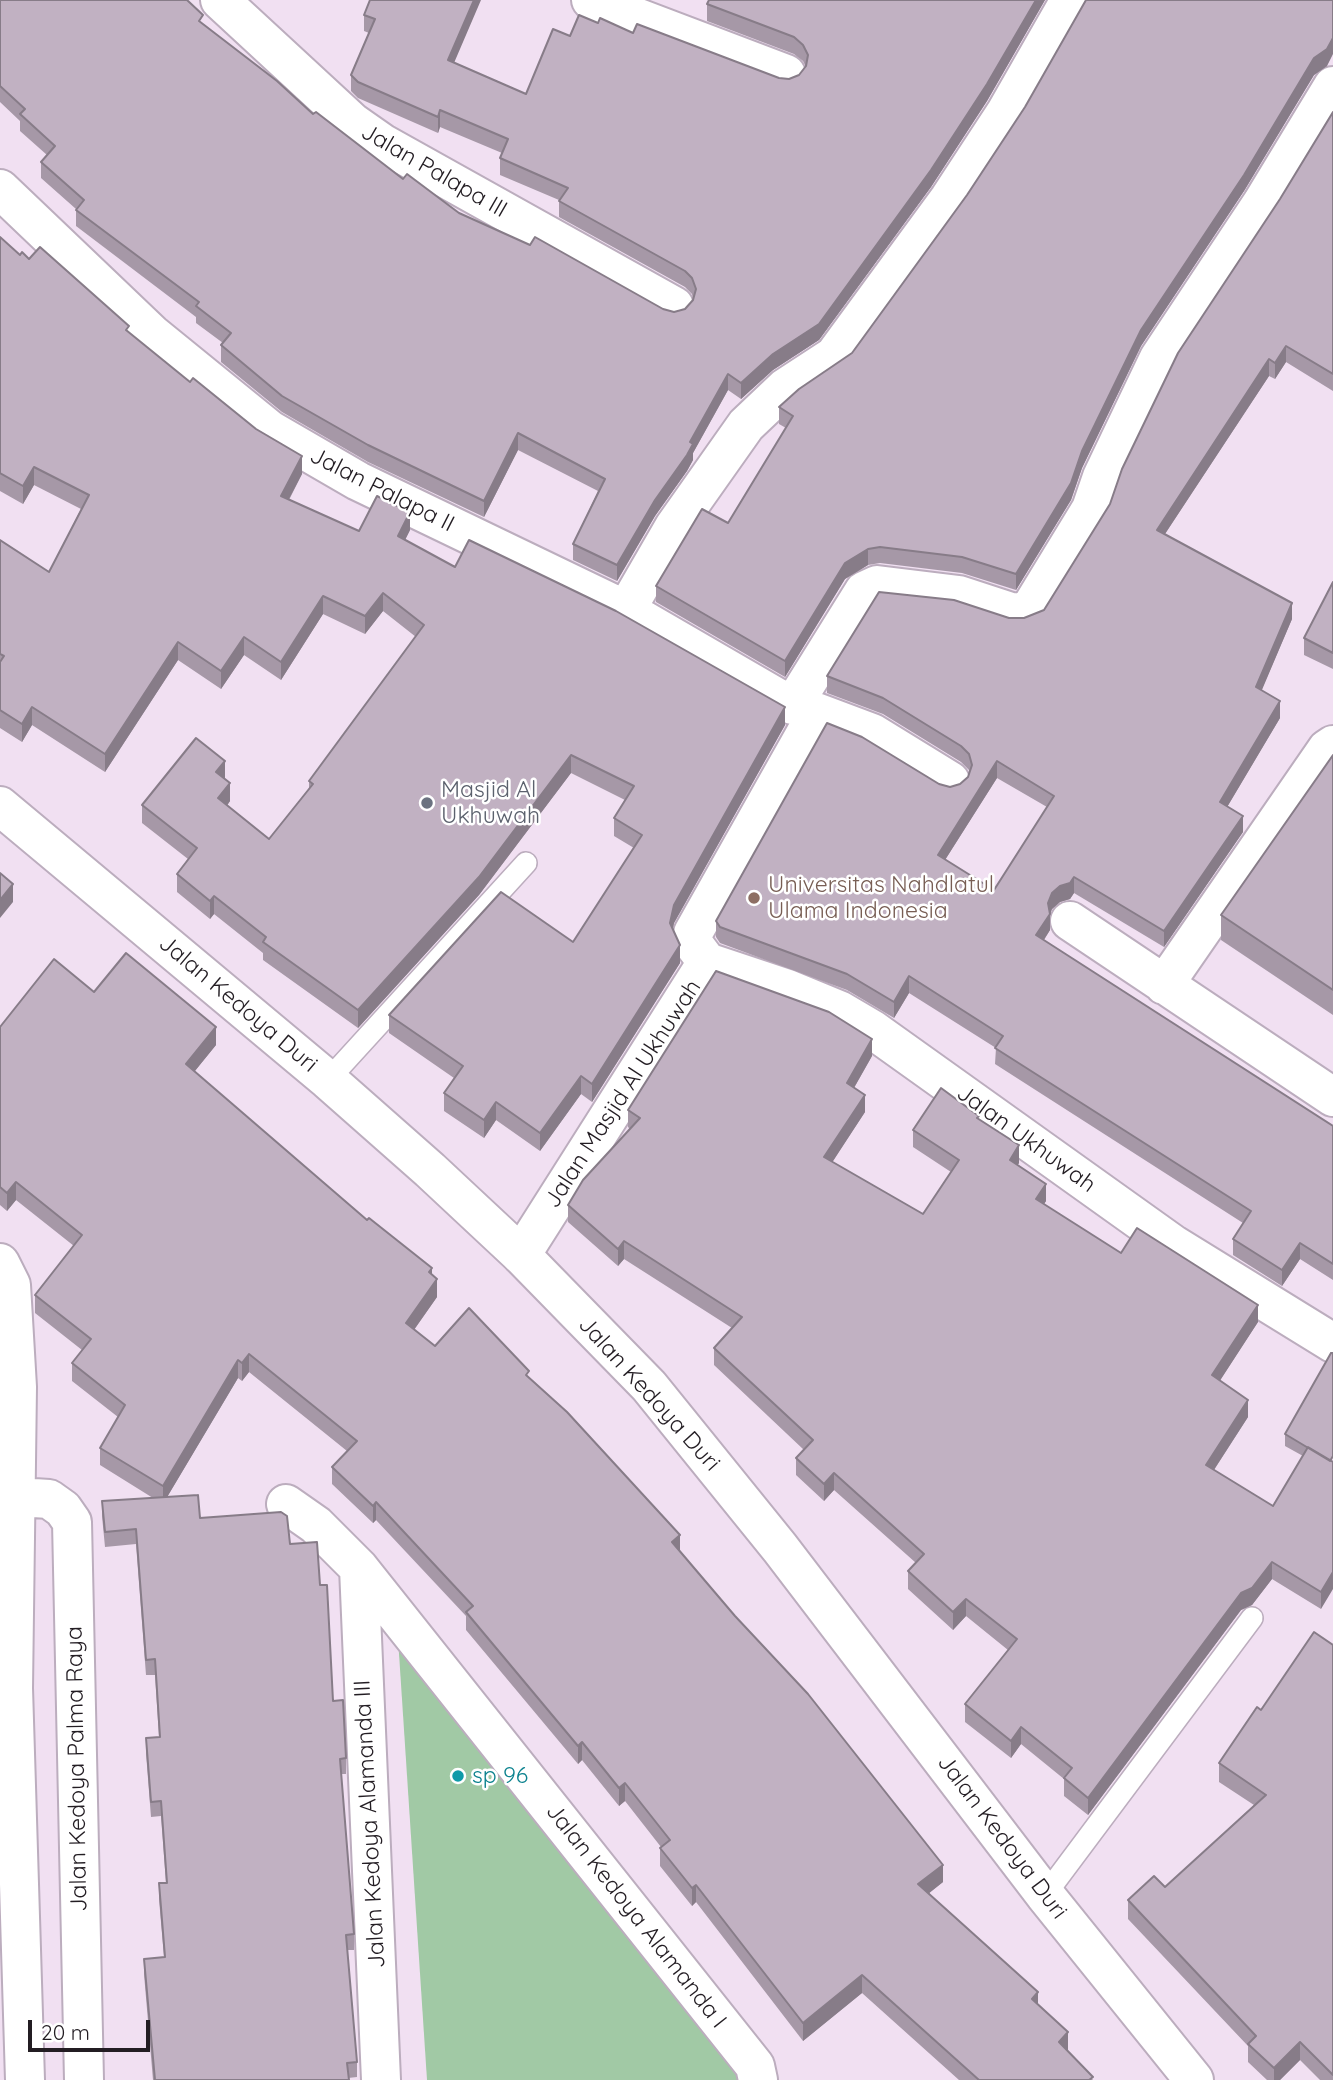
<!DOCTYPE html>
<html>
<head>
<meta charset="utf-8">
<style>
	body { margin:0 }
	#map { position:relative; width:1333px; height:2080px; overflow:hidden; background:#f1e0f2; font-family:Quicksand,sans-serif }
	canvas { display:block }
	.scale { position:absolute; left:28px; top:2020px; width:122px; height:32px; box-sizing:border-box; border:4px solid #231d23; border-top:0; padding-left:9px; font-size:21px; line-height:24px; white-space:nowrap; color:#231d23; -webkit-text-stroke:5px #fff; paint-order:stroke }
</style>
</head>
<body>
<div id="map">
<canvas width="1333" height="2080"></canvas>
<div class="scale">20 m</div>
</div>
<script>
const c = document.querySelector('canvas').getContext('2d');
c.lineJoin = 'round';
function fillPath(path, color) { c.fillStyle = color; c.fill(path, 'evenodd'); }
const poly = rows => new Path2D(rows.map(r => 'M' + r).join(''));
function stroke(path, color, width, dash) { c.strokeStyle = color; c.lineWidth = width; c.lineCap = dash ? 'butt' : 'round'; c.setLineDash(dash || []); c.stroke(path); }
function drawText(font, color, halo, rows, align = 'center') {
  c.font = font + ' Quicksand,sans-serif'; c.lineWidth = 5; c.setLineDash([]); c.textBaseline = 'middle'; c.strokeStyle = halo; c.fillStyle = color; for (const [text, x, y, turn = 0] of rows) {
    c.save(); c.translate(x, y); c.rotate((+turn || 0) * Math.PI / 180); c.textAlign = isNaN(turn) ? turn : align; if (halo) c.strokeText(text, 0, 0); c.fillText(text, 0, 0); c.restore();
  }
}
const green = poly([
	[396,1608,766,2080,427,2080]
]);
const service = poly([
	[328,1080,526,863],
	[1045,1895,1252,1618]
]);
const minor = poly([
	[220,0,352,122,382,143,674,306],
	[591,0,786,74],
	[0,189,152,334,270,430,358,481,626,610,776,697,872,733,950,781],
	[626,610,674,527,746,425,785,388,834,356,949,199,1006,112,1070,0],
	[793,705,864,591,877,585,959,595,1011,612,1025,613,1030,609,1091,509,1102,477,1159,358,1262,203,1333,86],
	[1070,921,1333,1097],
	[707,962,788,989,839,1010,873,1030,1174,1245,1333,1343],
	[707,962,692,942,693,933,817,713],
	[1164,985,1327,749,1333,745],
	[521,1255,707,962],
	[0,1263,11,1285,17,1387,13,1688,25,2080],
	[18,1497,49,1499,63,1509,72,1522,84,2080],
	[286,1504,316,1525,359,1568,755,2066,758,2080],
	[359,1568,381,2080]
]);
const tertiary = poly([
	[0,806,328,1080,430,1170,521,1255,649,1386,780,1548,1045,1895,1194,2080]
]);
const wall = poly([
	[0,0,203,24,313,114,403,179,459,213,663,309,674,312,685,309,693,300,692,294,685,287,559,217,559,200,500,175,500,158,502,153,440,127,438,133,358,98,351,91,351,75,369,33,364,31,364,15,370,0,453,63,526,94,570,36,598,23,779,78,789,79,799,75,806,67,803,61,794,54,707,21,707,4,709,0,1045,0,987,101,931,187,819,340,773,370,741,399,728,390,693,453,693,460,687,471,655,516,617,581,573,560,573,544,598,491,518,450,484,517,368,462,282,412,221,362,221,345,223,343,196,323,196,317,76,226,76,209,41,178,41,162,47,155,20,131,20,121,0,102],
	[1327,66,1314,75,1244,191,1141,346,1082,468,1071,500,1016,590,962,573,880,563,868,565,845,579,785,677,656,602,656,586,728,523,786,428,779,424,779,407,852,353,967,195,1025,107],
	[1333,112,1333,391,1286,362,1275,379,1269,376,1165,534,1292,619,1261,691,1280,718,1227,807,1243,832,1164,947,1074,893,1070,899,1060,902,1052,909,1050,914,1050,930,1044,940,1333,1126,1333,1280,1300,1259,1282,1286,1233,1255,1233,1239,1243,1223,995,1064,996,1048,909,993,894,1018,847,990,720,943,716,937,716,921,939,784,950,787,960,784,968,777,969,770,961,762,883,714,827,693,827,676,1009,618,1024,618,1044,610,1110,504,1280,199],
	[997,778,1047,807,994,890,945,860],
	[0,237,20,255,29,259,129,333,302,474,289,500,359,531,410,530,405,540,455,567,785,725,674,923,673,928,680,963,592,1102,581,1094,540,1151,496,1120,484,1138,444,1111,444,1093,454,1078,389,1033,389,1015,573,942,634,848,614,836,614,818,625,800,571,773,479,895,358,1028,263,960,263,953,214,914,210,919,177,892,177,874,188,859,142,823,142,805,225,779,230,801,227,806,269,839,309,789,309,781,416,637,383,611,365,634,323,614,281,680,244,655,221,689,178,660,105,772,32,725,22,742,0,728,0,540,49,572,81,509,34,485,23,504,0,491],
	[1333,582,1333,669,1304,655,1304,638],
	[1333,755,1333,1015,1221,940,1221,915],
	[94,992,216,1045,194,1072,432,1275,437,1297,414,1330,435,1346,529,1378,680,1551,943,1882,929,1893,1038,2005,1068,2050,1067,2050,1093,2080,959,2080,862,1993,803,2041,696,1902,692,1906,660,1866,660,1848,661,1847,625,1801,619,1806,582,1760,578,1764,466,1630,466,1616,376,1520,373,1523,332,1484,332,1467,347,1451,249,1372,242,1381,238,1378,167,1497,200,1518,290,1544,320,1585,333,1701,346,1758,346,1774,341,1774,354,1934,354,1950,347,1950,357,2062,357,2077,348,2078,349,2080,153,2080,144,1974,144,1959,164,1957,159,1899,159,1883,166,1883,161,1816,151,1817,146,1753,146,1738,159,1737,155,1675,146,1675,136,1544,105,1547,102,1516,102,1501,153,1498,100,1465,100,1448,118,1417,72,1381,72,1363,82,1350,35,1313,35,1295,74,1246,16,1200,7,1211,0,1205,0,1027],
	[872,1056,854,1088,865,1112,832,1162,923,1214,951,1172,913,1147,913,1130,979,1120,1019,1163,1017,1165,1046,1201,1044,1204,1121,1253,1258,1322,1220,1380,1248,1417,1214,1470,1273,1506,1303,1456,1285,1446,1285,1434,1331,1353,1321,1609,1272,1579,1252,1605,1241,1610,1088,1815,1064,1796,1064,1779,1021,1744,1011,1758,965,1722,965,1704,1008,1650,966,1616,953,1630,908,1589,908,1571,916,1563,834,1490,824,1501,796,1475,796,1458,804,1450,714,1365,714,1348,732,1328,624,1259,618,1266,568,1222,568,1205,630,1129,628,1127,628,1110],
	[1333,1645,1333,2080,1320,2080,1300,2060,1280,2080,1267,2080,1248,2062,1248,2046,1128,1919,1128,1900,1165,1887,1254,1805,1219,1782,1219,1763,1261,1710]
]);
const shadedWall = poly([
	[474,0,481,0,448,77,448,60],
	[1036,0,1045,0,987,101,931,187,819,340,773,370,741,399,741,383,773,354],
	[1333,38,1333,54,1327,66,1314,75,1244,191,1141,346,1082,468,1071,500,1016,590,1016,574,1141,330,1314,58],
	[440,110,440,127,438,133,438,117],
	[1286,346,1286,362,1275,379,1275,363],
	[1269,359,1269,376,1157,546,1157,530],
	[728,374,728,390,693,453,693,460,687,471,655,516,617,581,617,565,690,442],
	[518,433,518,450,484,517,484,501],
	[302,456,302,474,281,514,281,496],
	[34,467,34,485,23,504,23,486],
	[410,512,410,530,398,554,398,536],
	[868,549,868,565,845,579,785,677,785,661,845,563],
	[383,593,383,611,365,634,365,616],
	[323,596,323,614,281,680,281,662],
	[1292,603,1292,619,1256,704,1256,687],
	[244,637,244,655,221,689,221,671],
	[178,642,178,660,105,772,105,754],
	[1280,701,1280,718,1220,819,1220,802],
	[32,707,32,725,22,742,22,724],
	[785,707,785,725,674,923,670,941,670,923,674,905],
	[571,755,571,773,479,895,358,1028,358,1010],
	[225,761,225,779,216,772],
	[997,761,997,778,938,871,938,855],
	[230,783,230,801,218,817,218,798],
	[1243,816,1243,832,1164,947,1164,931],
	[1074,877,1074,893,1070,899,1060,902,1052,909,1050,914,1050,930,1036,952,1036,935,1052,893,1060,886],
	[13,884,13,902,0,918,0,900],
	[214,896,214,914,210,919,210,901],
	[680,945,680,963,592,1102,592,1084],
	[909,976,909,993,894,1018,894,1002],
	[216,1027,216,1045,186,1082,186,1064],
	[872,1039,872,1056,847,1100,847,1083],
	[581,1076,581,1094,540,1151,540,1133],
	[865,1095,865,1112,824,1175,824,1157],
	[496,1102,496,1120,484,1138,484,1120],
	[1019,1145,1019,1163,1010,1177,1010,1160],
	[16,1182,16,1200,7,1211,7,1193],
	[1046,1184,1046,1201,1036,1216,1036,1199],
	[624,1241,624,1259,618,1266,618,1249],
	[1300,1243,1300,1259,1282,1286,1282,1270],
	[432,1268,432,1286,437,1279,437,1297,406,1341,406,1323,429,1272],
	[1258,1305,1258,1322,1212,1393,1212,1375],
	[249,1354,249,1372,242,1381,242,1363],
	[238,1360,238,1378,163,1504,163,1486],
	[1248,1400,1248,1417,1206,1482,1206,1465],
	[834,1473,834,1490,824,1501,824,1484],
	[376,1502,376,1520,373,1523,373,1506],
	[680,1535,680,1553,672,1542],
	[1272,1562,1272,1579,1252,1605,1241,1610,1088,1815,1088,1798,1241,1593],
	[1333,1572,1333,1589,1321,1609,1321,1592],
	[966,1599,966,1616,953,1630,953,1612],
	[1021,1727,1021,1744,1011,1758,1011,1741],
	[582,1742,582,1760,578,1764,578,1746],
	[625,1783,625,1801,619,1806,619,1788],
	[943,1865,943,1882,918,1902,918,1884],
	[696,1885,696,1902,692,1906,692,1888],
	[862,1975,862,1993,803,2041,803,2023],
	[1038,1992,1038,2010,1032,1999],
	[1068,2032,1068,2050,1059,2060,1059,2042],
	[1300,2042,1300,2060,1280,2080,1274,2080,1274,2068]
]);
const building = poly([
	[0,0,187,0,203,15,199,21,277,81,313,114,316,112,403,179,407,174,459,213,530,245,535,237,663,309,674,312,685,309,693,300,696,289,692,278,685,271,559,201,568,188,500,158,508,139,440,110,438,117,358,82,351,75,375,19,364,15,370,0,474,0,448,60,526,94,553,29,570,36,579,15,598,23,600,18,633,33,637,24,779,78,789,79,799,75,806,66,808,55,803,45,794,37,707,4,709,0,1036,0,987,84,931,170,819,324,773,354,741,383,728,374,690,442,693,444,687,455,655,500,617,565,573,544,605,479,518,433,484,501,368,445,282,396,221,345,231,333,196,306,199,302,76,210,84,200,41,162,55,146,20,114,25,109,0,86,0,0],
	[1086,0,1333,0,1333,38,1327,49,1314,58,1244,175,1141,330,1082,451,1071,483,1016,574,962,557,880,547,868,549,845,563,785,661,656,586,702,509,728,523,793,416,779,407,799,389,852,353,967,195,1025,107,1086,0],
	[1333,112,1333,374,1286,346,1275,363,1269,359,1157,530,1292,603,1256,687,1280,701,1220,802,1243,816,1164,931,1074,877,1070,883,1060,886,1052,893,1048,903,1050,914,1036,935,1333,1126,1333,1264,1300,1243,1282,1270,1233,1239,1251,1211,995,1048,1003,1036,909,976,894,1002,847,974,720,927,716,921,827,723,862,737,939,784,950,787,960,784,968,777,972,765,969,754,961,746,883,698,827,676,879,592,954,600,1009,618,1024,618,1044,610,1110,504,1122,469,1178,353,1280,199,1333,112],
	[997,761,1054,796,994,890,938,855,997,761],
	[0,237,20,255,22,252,29,259,40,247,129,326,126,330,190,382,193,378,256,429,302,456,281,496,359,531,377,496,410,512,398,536,455,567,469,540,616,611,785,707,674,905,670,923,680,945,592,1084,581,1076,540,1133,496,1102,484,1120,444,1093,463,1066,389,1015,501,892,573,942,642,835,614,818,634,786,571,755,479,877,358,1010,263,942,266,937,214,896,210,901,177,874,197,848,142,805,196,738,225,761,216,772,230,783,218,798,269,839,313,784,309,781,424,625,383,593,365,616,323,596,281,662,244,637,221,671,178,642,105,754,32,707,22,724,0,710,0,662,4,656,0,654,0,540,49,572,89,495,34,467,23,486,0,473,0,237],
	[1333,582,1333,653,1304,638,1333,582],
	[1333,755,1333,990,1221,915,1333,755],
	[0,873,13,884,0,900,0,873],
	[126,953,216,1027,186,1064,367,1220,369,1218,432,1268,429,1272,437,1279,406,1323,435,1346,469,1308,529,1371,526,1375,567,1412,680,1535,672,1542,735,1616,808,1694,943,1865,918,1884,1038,1992,1032,1999,1068,2032,1059,2042,1093,2077,1089,2080,979,2080,862,1975,803,2023,696,1885,692,1888,660,1848,670,1840,625,1783,619,1788,582,1742,578,1746,466,1612,473,1606,376,1502,373,1506,332,1467,357,1441,249,1354,242,1363,238,1360,163,1486,100,1448,125,1405,72,1363,91,1339,35,1295,82,1235,16,1182,7,1193,0,1187,0,1027,54,959,94,992,126,953],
	[716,971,829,1012,872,1039,847,1083,865,1095,824,1157,923,1214,959,1160,913,1130,941,1088,979,1116,977,1118,1019,1145,1010,1160,1046,1184,1036,1199,1121,1253,1137,1228,1258,1305,1212,1375,1248,1400,1206,1465,1273,1506,1308,1447,1333,1462,1333,1572,1321,1592,1272,1562,1252,1588,1241,1593,1088,1798,1064,1778,1072,1768,1021,1727,1011,1741,965,1704,1017,1639,966,1599,953,1612,908,1571,924,1554,834,1473,824,1484,796,1458,813,1440,714,1348,742,1317,624,1241,618,1249,568,1205,583,1180,640,1118,628,1110,716,971],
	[1331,1353,1333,1353,1333,1456,1330,1461,1285,1434,1331,1353],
	[198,1495,200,1518,281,1512,287,1516,290,1544,317,1542,320,1585,327,1585,333,1701,343,1700,346,1758,340,1759,354,1934,346,1935,357,2062,347,2063,349,2080,155,2080,144,1959,165,1957,159,1883,167,1883,161,1801,151,1802,146,1738,160,1737,155,1659,146,1660,136,1529,105,1532,102,1501,198,1495],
	[1314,1632,1333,1645,1333,2075,1300,2042,1274,2068,1248,2044,1256,2036,1128,1900,1154,1876,1165,1887,1266,1795,1219,1763,1257,1707,1261,1710,1314,1632]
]);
const markers = [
	[427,803,7,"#6b7280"],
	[754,898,7,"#8d6e63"],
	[458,1776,7,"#0f9aa8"]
];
const streetNames = [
	["Jalan Palapa III",434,171,30],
	["Jalan Palapa II",382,490,27],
	["Jalan Kedoya Duri",238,1004,40],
	["Jalan Masjid Al Ukhuwah",623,1094,-57],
	["Jalan Ukhuwah",1026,1139,36],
	["Jalan Kedoya Duri",649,1394,48],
	["Jalan Kedoya Palma Raya",77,1769,-91],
	["Jalan Kedoya Alamanda III",370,1824,-93],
	["Jalan Kedoya Duri",1002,1837,53],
	["Jalan Kedoya Alamanda I",636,1916,52]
];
const worshipNames = [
	["Masjid Al",441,790],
	["Ukhuwah",441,816]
];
const educationNames = [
	["Universitas Nahdlatul",768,885],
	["Ulama Indonesia",768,911]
];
const cultureNames = [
	["sp 96",472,1776]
];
fillPath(green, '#a1c9a5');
stroke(service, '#bcadbe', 24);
stroke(minor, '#bcadbe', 42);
stroke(tertiary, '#bcadbe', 42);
stroke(service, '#fff', 21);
stroke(minor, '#fff', 38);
stroke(tertiary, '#fff', 38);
fillPath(wall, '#a698a7');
fillPath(shadedWall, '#877c88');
fillPath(building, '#c1b1c2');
stroke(building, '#877c88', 2);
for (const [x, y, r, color] of markers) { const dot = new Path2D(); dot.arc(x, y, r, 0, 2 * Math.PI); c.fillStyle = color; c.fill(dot); stroke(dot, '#fff', 2.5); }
drawText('23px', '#231d23', '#fff', streetNames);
drawText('23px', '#5b616d', '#fff', worshipNames, 'left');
drawText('23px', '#785e54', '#fff', educationNames, 'left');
drawText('23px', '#0d838f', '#fff', cultureNames, 'left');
</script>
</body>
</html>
